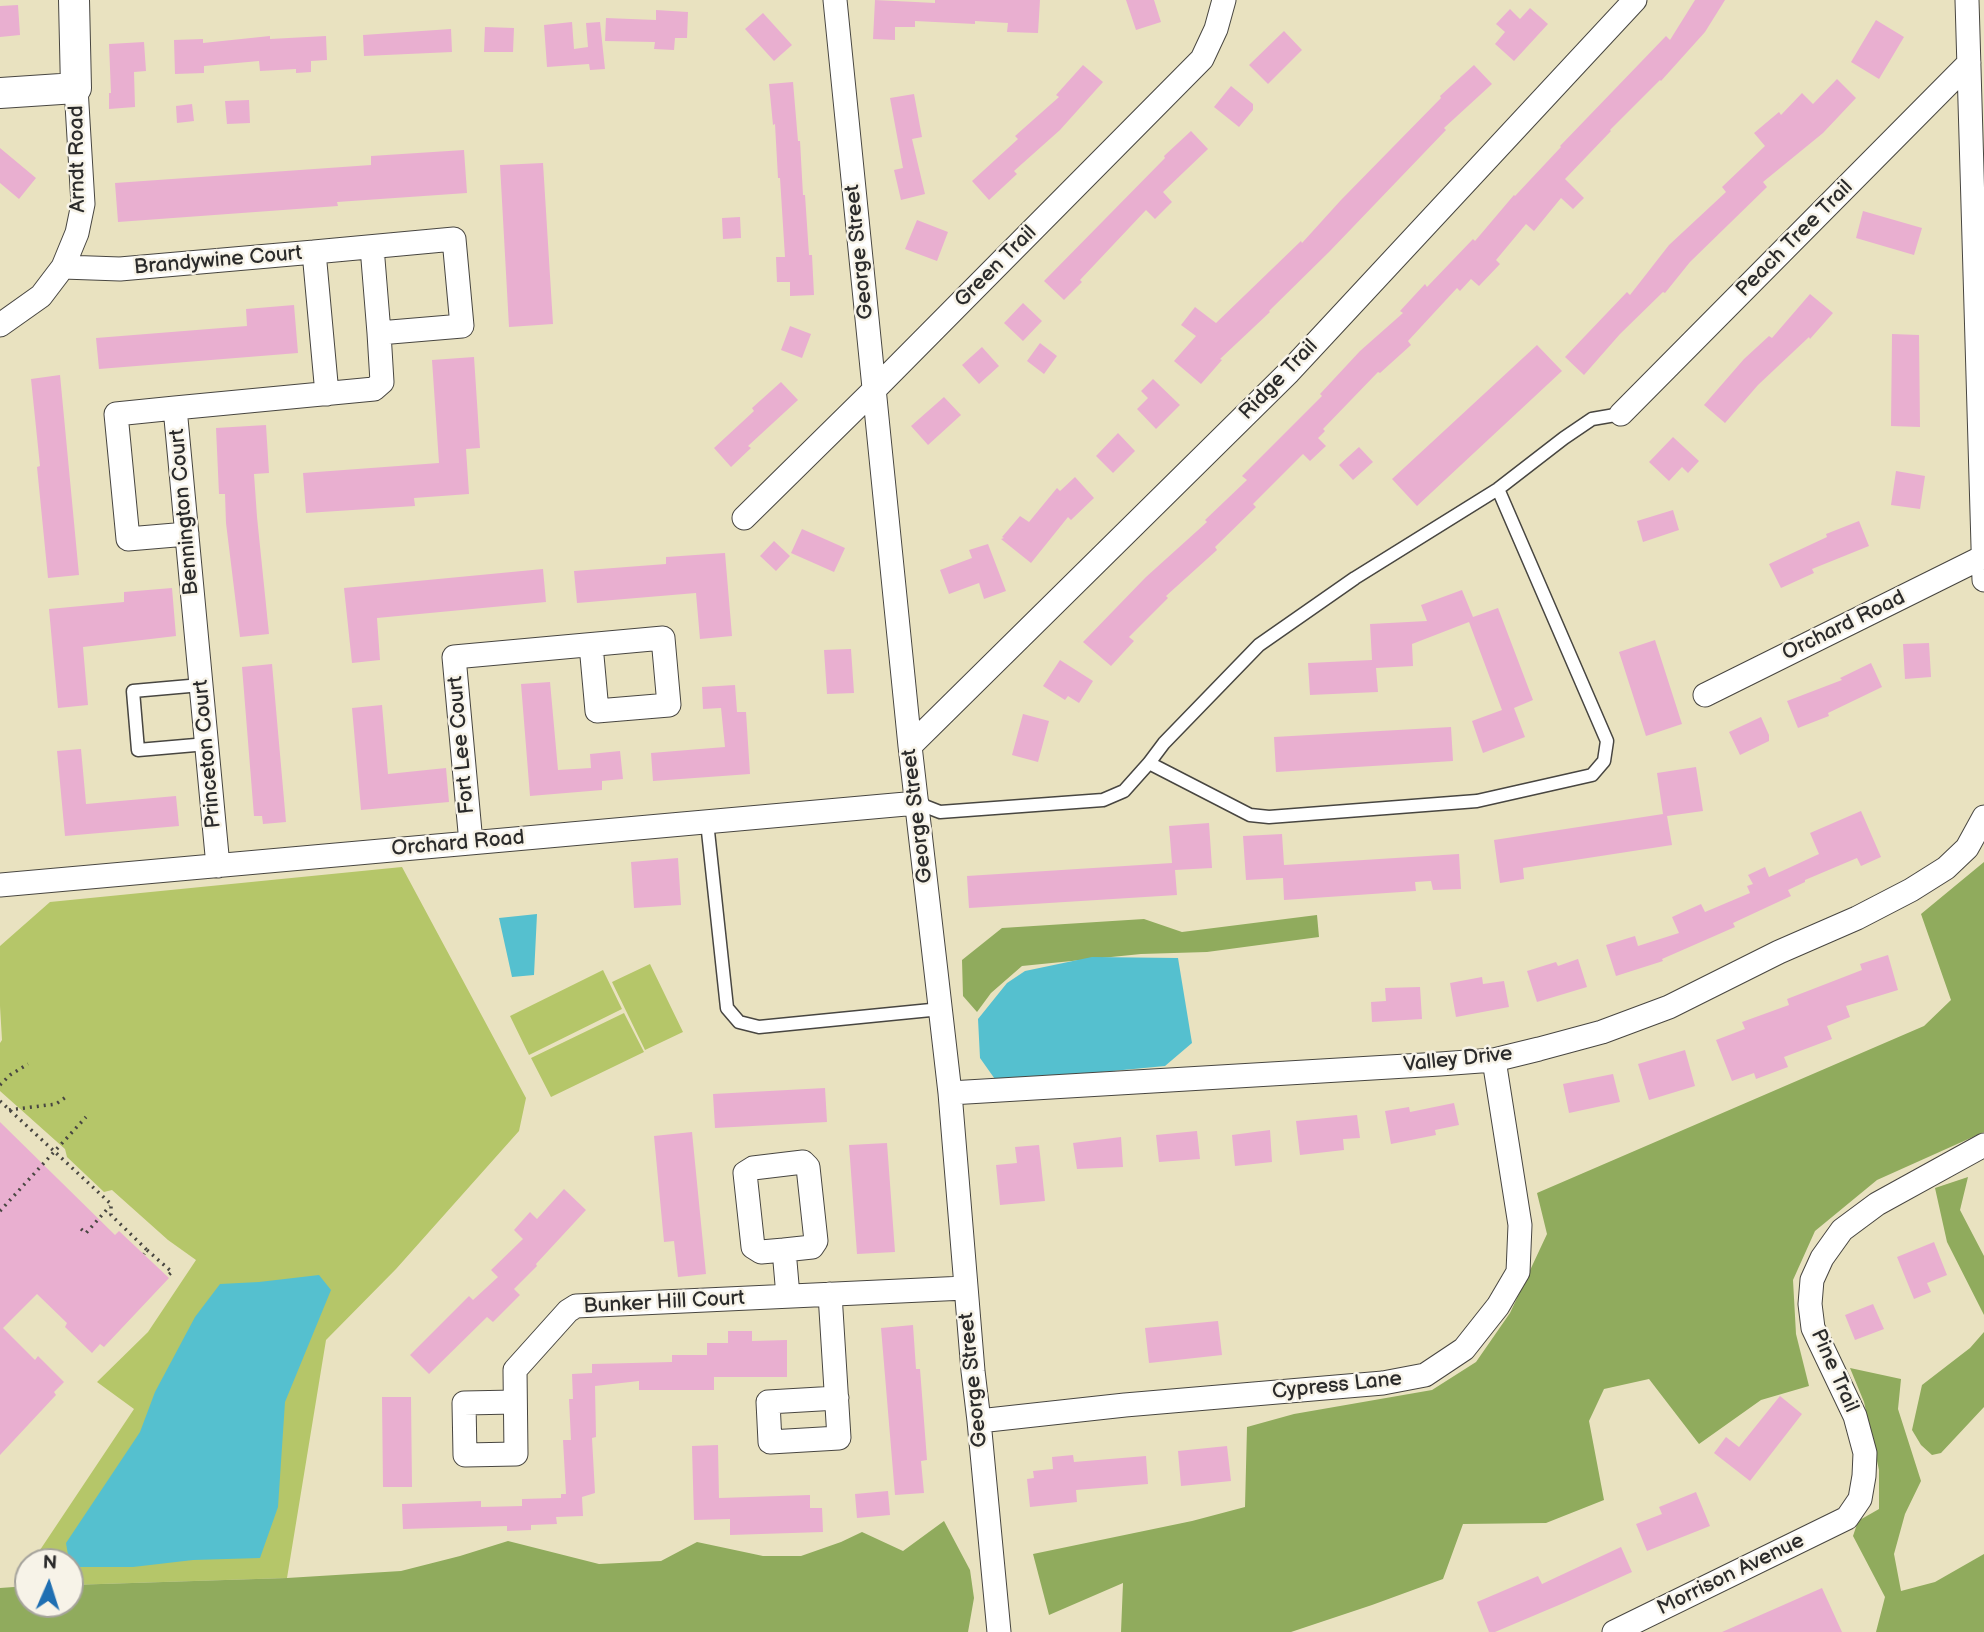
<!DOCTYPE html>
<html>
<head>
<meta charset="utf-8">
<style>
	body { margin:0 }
	#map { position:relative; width:1984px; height:1632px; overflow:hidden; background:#e9e2c0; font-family:"Balsamiq Sans",sans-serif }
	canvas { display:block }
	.north { position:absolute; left:14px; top:1548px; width:70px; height:70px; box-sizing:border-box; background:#f7f3e8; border:2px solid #a5a39c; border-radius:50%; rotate:3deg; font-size:19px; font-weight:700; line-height:28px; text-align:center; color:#2b2b2b }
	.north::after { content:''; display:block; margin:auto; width:24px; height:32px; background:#1f6fb2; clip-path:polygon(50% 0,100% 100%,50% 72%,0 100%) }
</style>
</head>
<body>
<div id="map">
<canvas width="1984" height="1632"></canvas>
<div class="north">N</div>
</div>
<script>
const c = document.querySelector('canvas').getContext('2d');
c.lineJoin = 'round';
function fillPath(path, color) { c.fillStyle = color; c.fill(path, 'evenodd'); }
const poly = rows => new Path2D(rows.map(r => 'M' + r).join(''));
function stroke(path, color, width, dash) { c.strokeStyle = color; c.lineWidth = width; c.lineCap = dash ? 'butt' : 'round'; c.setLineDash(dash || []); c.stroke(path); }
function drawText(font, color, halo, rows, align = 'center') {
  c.font = font + ' "Balsamiq Sans",sans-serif'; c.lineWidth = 5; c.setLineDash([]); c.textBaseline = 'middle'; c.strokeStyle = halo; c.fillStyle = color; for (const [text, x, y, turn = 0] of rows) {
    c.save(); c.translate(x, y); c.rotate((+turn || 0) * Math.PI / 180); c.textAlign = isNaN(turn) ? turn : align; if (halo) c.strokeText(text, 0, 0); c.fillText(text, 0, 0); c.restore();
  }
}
const green = poly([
	[402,867,526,1098,519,1131,396,1269,326,1340,287,1578,70,1585,70,1562,32,1562,134,1409,97,1382,148,1332,196,1260,168,1240,112,1190,104,1192,67,1157,65,1149,0,1091,0,1043,2,1040,0,1006,0,946,50,902],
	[650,964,683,1032,645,1050,612,982],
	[603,970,622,1009,529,1055,510,1016],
	[624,1013,644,1052,551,1097,531,1058]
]);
const forest = poly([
	[1984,862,1984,1132,1877,1180,1815,1231,1793,1280,1796,1334,1809,1386,1761,1400,1699,1444,1649,1379,1604,1389,1589,1421,1604,1500,1546,1523,1463,1524,1443,1579,1372,1605,1291,1632,1121,1632,1123,1583,1049,1615,1033,1554,1192,1521,1245,1507,1247,1427,1294,1414,1432,1390,1476,1362,1510,1313,1547,1234,1537,1193,1924,1026,1951,1000,1921,914],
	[1317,915,1319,937,1207,952,1141,954,1022,966,991,993,977,1012,963,996,962,960,1002,928,1144,919,1182,932],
	[1968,1177,1960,1210,1984,1256,1984,1315,1947,1242,1935,1188],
	[1984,1332,1984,1407,1941,1453,1932,1455,1921,1445,1912,1430,1922,1385,1970,1348],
	[1850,1368,1901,1379,1898,1409,1921,1481,1905,1514,1894,1554,1901,1591,1935,1582,1984,1554,1984,1632,1876,1632,1885,1597,1853,1536,1858,1521,1879,1509,1879,1470,1864,1402],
	[944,1521,970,1570,974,1598,968,1632,0,1632,0,1588,28,1586,28,1604,70,1604,70,1585,287,1578,401,1571,460,1556,508,1541,599,1564,661,1561,697,1542,763,1556,801,1556,841,1542,862,1532,903,1551]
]);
const water = poly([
	[537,914,534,975,512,977,499,918],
	[1092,957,1178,958,1192,1043,1165,1066,997,1082,980,1058,978,1019,1007,983,1025,971],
	[319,1275,331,1290,285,1402,278,1507,260,1558,193,1560,133,1567,70,1567,66,1543,140,1432,155,1392,195,1317,220,1284,259,1282]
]);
const building = poly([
	[875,0,935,3,935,0,1040,0,1038,33,1007,32,1008,23,975,21,975,24,915,21,915,27,895,27,895,40,873,39],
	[1126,0,1154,0,1161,22,1136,30],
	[1695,0,1725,0,1705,32,1661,81,1660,80,1610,130,1611,131,1565,179,1584,198,1573,209,1561,198,1534,231,1526,224,1496,260,1500,264,1479,286,1471,279,1460,291,1457,288,1408,341,1411,345,1380,373,1378,372,1323,429,1325,431,1318,438,1326,446,1310,461,1303,454,1253,504,1256,507,1215,547,1217,550,1166,596,1168,598,1129,637,1134,641,1111,666,1083,642,1146,577,1207,522,1205,520,1247,480,1242,476,1322,396,1320,394,1360,351,1403,313,1400,311,1425,284,1427,287,1473,239,1475,241,1514,195,1515,196,1561,147,1560,146,1666,36,1670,40],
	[18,5,20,35,0,37,0,6],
	[1530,8,1548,24,1514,61,1495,44,1505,32,1496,24,1510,9,1520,19],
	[656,10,688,12,687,38,675,38,674,50,654,49,655,42,605,41,606,18,656,20],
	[763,13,792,45,774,61,745,29],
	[1876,20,1904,37,1879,79,1851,62],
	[572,22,574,49,588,47,586,23,600,22,605,69,590,70,589,64,547,67,544,25],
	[485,27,514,28,513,52,484,52],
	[451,29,452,52,364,56,363,35],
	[1284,31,1302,50,1268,84,1249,65],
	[270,36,270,39,326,36,327,60,311,61,311,72,296,73,296,69,260,71,259,61,204,66,204,73,175,74,174,40,203,39,203,43],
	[144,42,146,71,134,72,135,107,109,109,109,93,111,93,109,44],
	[1083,65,1103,82,1060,130,1014,171,1017,174,989,200,972,181,1018,139,1015,136,1059,97,1056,95],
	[1474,65,1492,84,1444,128,1446,130,1329,252,1269,311,1270,312,1220,359,1222,360,1201,384,1174,361,1196,336,1181,325,1195,307,1216,323,1301,241,1302,243,1341,200,1441,98,1440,96],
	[1837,79,1856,98,1823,133,1763,182,1767,187,1690,262,1665,293,1663,292,1620,334,1584,375,1565,357,1627,292,1630,295,1669,245,1726,192,1722,187,1765,146,1754,133,1779,112,1781,115,1802,93,1813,104],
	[793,82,798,141,800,141,803,195,805,195,809,255,812,255,814,295,790,296,790,282,777,282,776,257,785,257,780,178,778,178,775,124,773,125,769,84],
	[1231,86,1253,104,1253,110,1239,127,1214,107],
	[914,94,922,137,912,139,925,194,901,200,894,170,903,168,890,98],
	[249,100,250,123,227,124,225,101],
	[192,104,194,121,177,123,176,106],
	[1191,131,1208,149,1163,192,1172,202,1155,219,1146,210,1080,280,1082,282,1064,300,1044,281,1165,158,1164,156],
	[0,148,36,178,19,199,0,183],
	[464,150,467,193,337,202,338,206,118,222,115,183,371,165,371,156],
	[543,163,553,324,509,327,500,165],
	[1863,211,1922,228,1914,255,1856,238],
	[740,217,741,238,723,239,722,218],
	[917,220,948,232,937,261,905,249],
	[1810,294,1833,313,1810,339,1809,337,1758,385,1725,423,1704,405,1744,359,1769,336,1772,338],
	[1023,303,1042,321,1023,341,1004,323],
	[294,305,298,353,99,369,96,338,247,326,246,309],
	[790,326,811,334,802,358,781,350],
	[1892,334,1919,335,1920,427,1891,426],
	[1040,343,1057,356,1044,374,1027,361],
	[1537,345,1562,371,1417,506,1392,479],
	[982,347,999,366,979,384,962,365],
	[474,357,480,448,466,449,469,494,414,498,415,506,306,513,303,473,439,463,432,360],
	[60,375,79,575,48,578,37,467,40,466,31,379],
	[1153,379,1180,405,1156,429,1137,409,1148,398,1141,391],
	[781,382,798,400,748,446,751,448,731,467,714,448,754,411,752,408],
	[944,397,961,415,928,445,911,426],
	[266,425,269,473,254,474,257,517,269,634,240,637,226,523,225,494,219,494,216,428],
	[1118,433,1135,451,1113,473,1096,456],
	[1673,437,1699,461,1688,473,1682,467,1669,481,1649,462],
	[1359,447,1373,462,1353,480,1339,465],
	[1896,471,1925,476,1920,509,1891,505],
	[1075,477,1094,498,1071,520,1068,517,1031,563,1001,539,1004,538,1002,537,1020,516,1029,522,1057,488,1060,491],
	[1673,510,1679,530,1643,542,1637,521],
	[1859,521,1869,546,1812,569,1814,573,1781,588,1769,564,1827,537,1826,534],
	[802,529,845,548,834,572,791,553],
	[774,541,790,556,776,571,760,556],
	[988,544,1006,591,984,599,979,583,949,594,940,570,972,558,969,550],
	[725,553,732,636,700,639,696,593,577,603,574,571,666,564,666,557],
	[543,569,546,602,377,618,380,660,352,663,344,588],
	[172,588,176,636,83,647,88,705,58,708,49,609,124,602,124,592],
	[1462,590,1473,617,1498,608,1533,700,1514,708,1525,737,1483,753,1472,721,1502,710,1469,622,1412,644,1413,666,1376,668,1378,692,1310,695,1308,663,1372,660,1370,624,1427,621,1421,605],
	[1655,640,1682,724,1646,736,1619,652],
	[1929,643,1931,677,1905,679,1903,644],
	[851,649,854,693,827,694,824,650],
	[1060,660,1093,681,1079,703,1068,696,1065,700,1043,686],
	[1871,663,1882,687,1828,713,1829,716,1798,728,1787,701,1842,680,1840,678],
	[272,664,286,822,263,824,262,816,254,816,242,667],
	[550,682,558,770,591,768,590,754,620,751,623,779,602,781,602,790,530,796,521,684],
	[735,685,737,712,746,712,750,774,653,781,651,753,725,747,721,708,703,709,702,687],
	[382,705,388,774,446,768,449,802,361,810,352,708],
	[1023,714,1049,721,1038,762,1012,755],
	[1761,717,1769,735,1769,741,1740,755,1729,732],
	[1451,727,1453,761,1276,772,1274,737],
	[81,749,86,804,176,796,179,826,65,836,57,751],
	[1696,767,1703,811,1667,816,1672,845,1523,868,1524,879,1500,883,1494,840,1663,814,1657,773],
	[1861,811,1881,857,1861,866,1857,858,1805,880,1805,882,1788,890,1791,896,1733,923,1735,927,1662,959,1663,961,1616,976,1606,945,1635,936,1638,946,1679,933,1672,917,1701,904,1705,912,1750,893,1747,886,1753,884,1748,875,1765,867,1769,877,1819,854,1810,833],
	[1209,823,1212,868,1175,870,1177,895,969,908,967,876,1172,863,1169,826],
	[1282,834,1284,865,1459,854,1461,889,1433,890,1431,881,1415,882,1416,891,1284,900,1283,878,1246,880,1243,836],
	[678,858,681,905,634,908,631,862],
	[1888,955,1898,990,1846,1006,1850,1017,1827,1026,1832,1039,1784,1057,1788,1067,1756,1079,1754,1073,1732,1081,1716,1040,1745,1029,1742,1022,1789,1005,1787,999,1862,970,1860,964],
	[1578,959,1587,987,1537,1002,1527,971,1556,962,1558,966],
	[1482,977,1483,984,1504,981,1509,1007,1456,1017,1450,983],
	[1420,987,1422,1019,1372,1022,1371,1002,1386,1001,1385,988],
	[1685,1050,1695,1086,1649,1100,1638,1064],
	[1613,1074,1620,1102,1569,1113,1563,1084],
	[825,1088,827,1122,715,1128,713,1094],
	[1454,1103,1459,1125,1435,1130,1436,1135,1391,1144,1385,1111,1409,1107,1410,1112],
	[1357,1115,1360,1138,1343,1139,1344,1150,1300,1155,1296,1121],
	[0,1122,115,1235,119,1231,169,1278,104,1347,100,1344,92,1353,65,1327,67,1323,37,1294,3,1328,35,1360,38,1356,64,1382,54,1392,56,1395,0,1455],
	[1270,1130,1272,1162,1235,1166,1232,1135],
	[1197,1131,1200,1159,1159,1162,1156,1135],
	[692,1132,706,1274,678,1277,674,1241,664,1242,654,1136],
	[1121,1137,1123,1167,1077,1169,1073,1143],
	[887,1143,895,1252,857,1254,849,1145],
	[1039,1145,1045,1201,1000,1205,996,1165,1017,1163,1015,1147],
	[564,1189,586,1210,536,1264,537,1266,514,1289,520,1295,493,1322,487,1317,429,1374,410,1355,469,1296,473,1300,498,1277,491,1270,523,1239,514,1230,530,1212,537,1219],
	[1934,1242,1947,1275,1927,1283,1931,1292,1914,1299,1897,1257],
	[1873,1304,1884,1329,1855,1340,1845,1315],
	[1218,1321,1222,1355,1149,1363,1145,1328],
	[913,1325,916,1369,920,1369,927,1460,921,1461,924,1493,895,1495,881,1328],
	[728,1331,752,1331,752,1341,787,1340,787,1377,714,1377,714,1390,639,1390,639,1381,595,1386,596,1437,592,1438,595,1493,582,1497,583,1516,556,1517,557,1524,531,1525,531,1530,507,1531,507,1526,403,1529,402,1504,481,1501,481,1507,522,1506,522,1499,561,1498,561,1494,566,1494,563,1440,571,1440,569,1399,573,1399,572,1374,592,1373,592,1364,672,1362,672,1355,707,1355,707,1343,728,1343],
	[1780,1396,1802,1414,1750,1481,1714,1453,1726,1437,1739,1447],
	[382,1397,411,1397,412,1487,383,1487],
	[718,1445,719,1498,810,1495,810,1508,822,1508,823,1532,730,1535,730,1519,694,1520,692,1446],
	[1227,1446,1231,1481,1181,1486,1178,1451],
	[1073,1455,1074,1462,1146,1456,1148,1484,1076,1490,1077,1502,1030,1507,1027,1479,1034,1478,1033,1471,1053,1469,1052,1457],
	[888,1491,890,1515,857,1518,855,1494],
	[1696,1492,1710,1526,1647,1551,1636,1524,1662,1514,1659,1507],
	[1621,1547,1632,1572,1566,1602,1495,1632,1489,1632,1477,1602,1538,1576,1542,1584],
	[1822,1588,1842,1632,1722,1632]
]);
const path = poly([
	[0,1085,10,1075,28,1064],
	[0,1101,111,1204,111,1215,147,1250,144,1254],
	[9,1110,56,1104,66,1097],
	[0,1211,86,1117],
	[81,1229,86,1233,110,1206],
	[147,1250,172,1272,167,1276]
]);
const service = poly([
	[201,685,133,691,138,750,207,744],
	[1149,763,1250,815,1269,817,1477,801,1592,775,1604,761,1607,741,1498,489],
	[917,803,940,812,1103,800,1124,791,1149,763,1164,743,1259,645,1355,578,1498,489,1564,438,1592,419,1621,414],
	[707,822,727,1008,739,1022,759,1027,941,1009]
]);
const minor = poly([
	[835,0,910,746,950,1093,973,1371,979,1421,999,1632],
	[1967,0,1984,580],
	[372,247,379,333],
	[63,267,120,269,314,252,327,394],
	[0,325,41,296,63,267,77,233,83,204,76,88],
	[175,408,116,414,128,539,187,534],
	[1621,414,1969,63],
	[744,518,874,390,1202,59,1216,29,1224,0],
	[1705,695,1983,557],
	[910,746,1289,372,1635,0],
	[471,843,454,657,663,638,669,705,597,711,591,645],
	[218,866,175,408,374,389,382,382,379,333,462,326,454,239,314,252],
	[0,885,917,803],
	[950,1093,1440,1064,1494,1060,1539,1049,1602,1032,1669,1007,1779,952,1857,918,1911,890,1946,868,1967,848,1984,817],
	[784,1250,812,1247,816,1241,808,1167,803,1162,753,1168,745,1173,753,1247,761,1252,784,1250,788,1296],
	[830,1294,839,1438,770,1442,768,1402,837,1398],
	[515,1402,464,1403,465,1455,516,1454,515,1370,568,1311,576,1306,965,1288],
	[979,1421,1125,1405,1383,1383,1425,1375,1464,1349,1498,1306,1518,1272,1520,1225,1494,1060],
	[1614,1632,1847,1518,1860,1499,1864,1476,1865,1453,1855,1416,1813,1328,1810,1304,1812,1280,1822,1258,1842,1230,1877,1204,1984,1145]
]);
const tertiary = poly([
	[0,93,76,88,74,0]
]);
const streetNames = [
	["Arndt Road",78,159,-91],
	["Peach Tree Trail",1795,239,-45],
	["George Street",860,252,-96],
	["Brandywine Court",218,261,-5],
	["Green Trail",996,267,-45],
	["Ridge Trail",1279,380,-46],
	["Bennington Court",185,512,-95],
	["Orchard Road",1844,626,-26],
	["Fort Lee Court",462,745,-95],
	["Princeton Court",208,754,-95],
	["George Street",918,816,-97],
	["Orchard Road",458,844,-5],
	["Valley Drive",1458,1060,-6],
	["Bunker Hill Court",664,1303,-3],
	["Pine Trail",1834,1371,66],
	["George Street",974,1380,-96],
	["Cypress Lane",1337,1386,-6],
	["Morrison Avenue",1731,1575,-26]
];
fillPath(green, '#b5c669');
fillPath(forest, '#90ab5d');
fillPath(water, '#55c0cf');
fillPath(building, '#e9afd0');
stroke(service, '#484641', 15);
stroke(minor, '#484641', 25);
stroke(tertiary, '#484641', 32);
stroke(path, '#484641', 3.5, [2, 5]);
stroke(service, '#fff', 12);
stroke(minor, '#fff', 23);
stroke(tertiary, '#fff', 30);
drawText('21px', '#2b2b2b', '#f7f3e8', streetNames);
</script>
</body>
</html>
